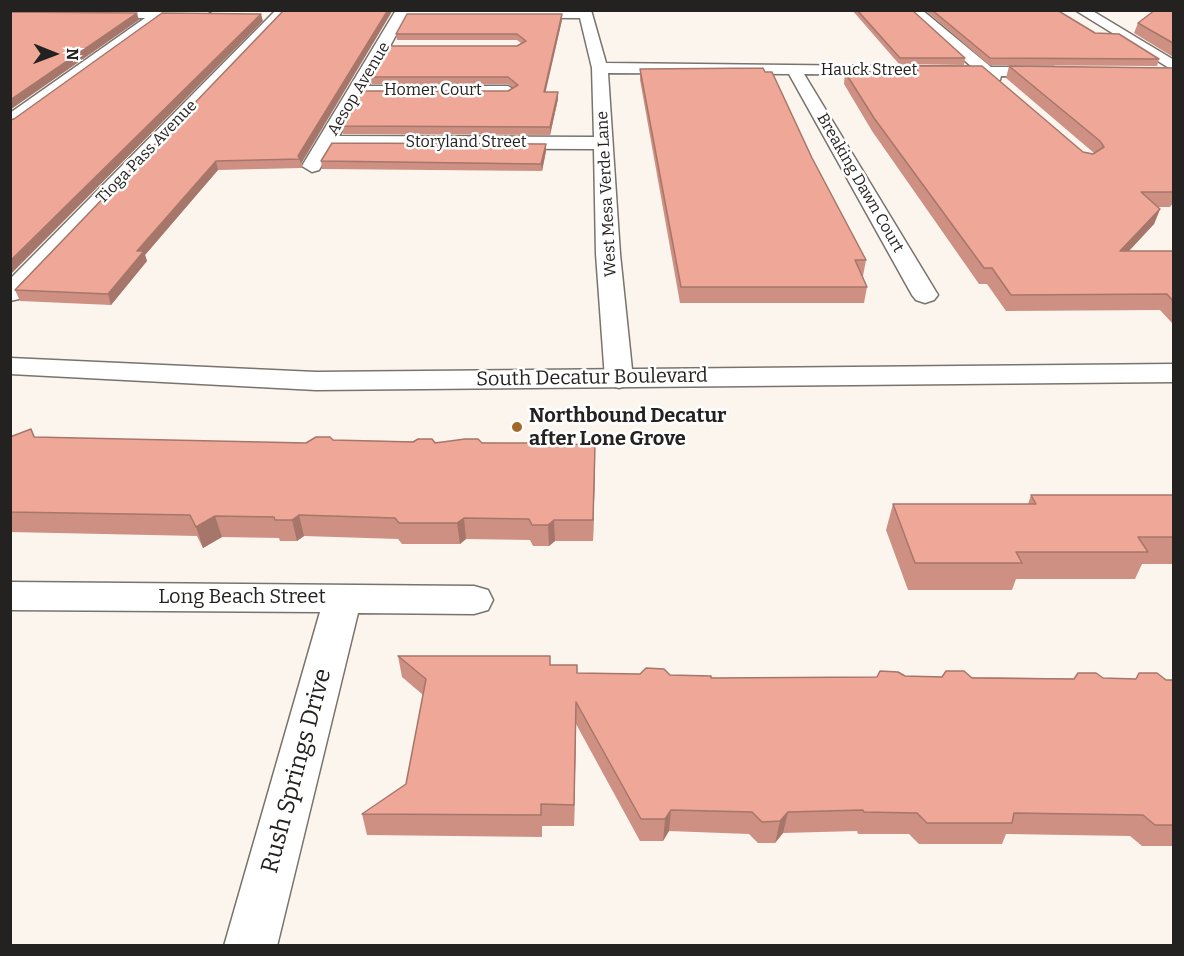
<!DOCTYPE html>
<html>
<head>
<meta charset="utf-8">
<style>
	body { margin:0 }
	#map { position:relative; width:1184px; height:956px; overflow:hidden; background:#fcf5ee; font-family:Bitter,serif }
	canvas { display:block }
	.frame { position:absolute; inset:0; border:12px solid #242220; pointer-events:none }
	.north { position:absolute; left:24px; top:24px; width:60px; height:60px; -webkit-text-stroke:4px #fff; paint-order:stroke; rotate:91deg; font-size:16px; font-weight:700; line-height:24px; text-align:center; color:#242220 }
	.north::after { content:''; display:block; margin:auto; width:21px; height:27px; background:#242220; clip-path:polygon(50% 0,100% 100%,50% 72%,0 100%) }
</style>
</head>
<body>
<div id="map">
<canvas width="1184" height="956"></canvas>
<div class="frame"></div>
<div class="north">N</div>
</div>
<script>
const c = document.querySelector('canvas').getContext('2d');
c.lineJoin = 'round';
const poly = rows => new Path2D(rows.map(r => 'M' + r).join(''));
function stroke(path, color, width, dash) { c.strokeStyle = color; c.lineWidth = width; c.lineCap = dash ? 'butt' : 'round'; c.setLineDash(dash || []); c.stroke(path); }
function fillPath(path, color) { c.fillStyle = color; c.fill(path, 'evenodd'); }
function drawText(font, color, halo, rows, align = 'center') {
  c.font = font + ' Bitter,serif'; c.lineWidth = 5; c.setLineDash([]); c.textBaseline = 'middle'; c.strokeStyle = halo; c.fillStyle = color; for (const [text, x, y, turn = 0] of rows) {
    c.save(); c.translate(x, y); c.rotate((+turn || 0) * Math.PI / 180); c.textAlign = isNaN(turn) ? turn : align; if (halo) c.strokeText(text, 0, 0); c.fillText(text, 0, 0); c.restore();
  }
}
const minor = poly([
	[10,10,206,11,213,15,206,19,162,18,16,126,10,127,10,113,145,18,10,17,10,10],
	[276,10,290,10,19,299,10,301,10,279,276,10],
	[396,10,591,10,606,63,972,67,910,13,922,10,991,67,1054,67,1062,72,1054,77,1001,76,1000,80,994,82,983,76,804,74,938,295,934,300,925,303,916,300,912,295,789,74,608,73,620,254,633,379,629,385,619,388,609,385,605,379,596,254,594,149,332,148,319,170,312,172,302,166,396,10],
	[406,17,580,18,592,68,594,137,339,136,362,96,508,96,516,91,508,86,368,86,406,17],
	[1075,10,1091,10,1174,60,1174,71,1075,10],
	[10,582,474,586,488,590,493,600,488,610,474,614,358,613,277,946,224,946,320,612,10,610,10,582]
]);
const major = poly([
	[10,358,316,372,1174,364,1174,382,316,390,10,374,10,358]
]);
const wall = poly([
	[284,10,302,168,218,170,145,255,147,261,111,305,20,301,15,290],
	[852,10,915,10,913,11,965,58,964,65,899,64],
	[925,10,1057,10,1095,33,1159,59,1157,66,989,65],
	[1173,10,1173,57,1134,33,1138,23],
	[562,20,545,92,558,92,558,99,550,135,343,134,342,126,508,91,513,88,508,84,372,84,371,77,517,46,521,43,517,40,397,40,396,34],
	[913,66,1083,152,1093,154,1094,153,1006,78,1009,66,1173,68,1173,203,1170,207,1158,207,1160,209,1154,224,1129,251,1173,251,1173,323,1172,323,1160,310,1006,311,987,284,979,284,872,131,844,84,845,72,912,71],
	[640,69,765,72,866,260,863,276,862,276,867,287,864,303,680,303,640,80],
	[546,144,546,151,542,171,322,169,321,161],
	[31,429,35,437,306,443,333,440,564,444,595,465,593,541,555,541,549,546,533,546,530,540,466,539,460,544,402,544,398,539,304,536,297,541,280,541,279,538,222,537,203,548,197,536,10,532,10,437],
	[1031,495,1173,495,1173,564,1142,564,1135,579,1016,579,1012,590,908,590,886,530,893,504,1028,504],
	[398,656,550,665,577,673,670,675,711,678,877,677,905,676,1173,680,1173,846,1142,846,1130,836,1006,834,1002,844,919,844,909,834,858,834,857,831,783,833,775,843,758,843,749,834,669,831,663,841,640,841,576,724,574,826,542,826,542,837,367,835,362,814,406,784,423,695,402,677]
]);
const shadedWall = poly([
	[388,10,393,10,301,164,298,156],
	[137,13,139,20,10,110,10,100],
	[261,14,263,21,10,275,10,261],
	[562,14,562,20,544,99,544,92],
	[558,92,558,99,550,135,550,127],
	[546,144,546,151,542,171,541,164],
	[216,161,218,170,145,255,147,261,111,305,108,294,137,251],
	[1160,209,1154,224,1114,267,1120,251],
	[595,445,595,465,593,541,593,520],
	[299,515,304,536,297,541,292,520],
	[215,516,222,537,203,548,196,527],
	[464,518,466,539,460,544,457,523],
	[554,520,555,541,549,546,548,525],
	[576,702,576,724,574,826,574,805],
	[671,810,669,831,663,841,665,819],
	[788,812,783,833,775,843,780,821]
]);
const building = poly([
	[284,10,388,10,298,156,300,159,216,161,137,251,144,251,108,294,15,290,284,10],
	[857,10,912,10,965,58,900,58,857,10],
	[932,10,1057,10,1095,33,1119,34,1159,59,990,58,932,10],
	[1155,10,1173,10,1173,43,1138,23,1155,10],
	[10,12,137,13,10,100,10,12],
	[162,13,261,14,10,261,10,120,14,119,162,13],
	[407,14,562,14,544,92,558,92,550,127,342,126,362,91,508,91,518,85,508,77,371,77,390,46,517,46,526,41,517,34,396,34,407,14],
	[913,66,982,66,1083,152,1093,154,1104,147,1100,141,1009,66,1173,68,1173,192,1141,192,1160,209,1120,251,1173,251,1173,301,1167,294,1011,295,992,268,984,268,874,118,845,72,918,71,913,66],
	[763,68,765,72,772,72,812,158,866,260,855,260,867,287,681,287,640,69,763,68],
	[332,143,546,144,541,164,321,161,332,143],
	[31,429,34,437,306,443,316,437,330,437,333,440,413,442,418,439,432,439,435,443,465,439,478,439,482,443,542,443,546,440,560,441,564,444,595,445,593,520,554,520,548,525,532,525,529,519,464,518,457,523,399,523,395,518,299,515,292,520,275,520,274,517,215,516,196,527,190,515,10,512,10,437,31,429],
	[1031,495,1173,495,1173,537,1138,537,1148,552,1016,552,1022,563,915,563,893,504,1036,504,1031,495],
	[398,656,550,656,550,665,577,665,577,673,640,674,646,668,664,669,670,675,711,676,711,678,877,677,880,671,898,672,905,676,942,677,946,671,964,671,972,678,1074,679,1078,673,1096,673,1103,678,1136,679,1139,673,1157,673,1166,680,1173,680,1173,825,1155,825,1143,815,1014,813,1012,823,927,823,917,813,864,812,863,810,788,812,780,821,762,822,752,812,671,810,665,819,641,819,576,702,574,805,541,804,541,815,362,814,406,784,426,679,398,656]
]);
const markers = [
	[517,427,6,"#a26827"]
];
const farStreetnames = [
	["Hauck Street",869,71],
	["Aesop Avenue",359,89,-59],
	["Homer Court",433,91],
	["Storyland Street",466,143],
	["Tioga Pass Avenue",147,152,-46],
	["Breaking Dawn Court",860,183,60],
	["West Mesa Verde Lane",607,194,-93]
];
const streetNames = [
	["South Decatur Boulevard",592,378,-1],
	["Long Beach Street",242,597]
];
const poiNames = [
	["Northbound Decatur",529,416],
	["after Lone Grove",529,439]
];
const nearStreetnames = [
	["Rush Springs Drive",297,771,-75]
];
stroke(minor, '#78736d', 3);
stroke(major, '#78736d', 3);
fillPath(minor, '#fff');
fillPath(major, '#fff');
fillPath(wall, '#ce9083');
fillPath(shadedWall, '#a7766a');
fillPath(building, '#efa898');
stroke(building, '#a7766a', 1.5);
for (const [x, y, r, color] of markers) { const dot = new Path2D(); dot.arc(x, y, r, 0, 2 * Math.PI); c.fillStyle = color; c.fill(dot); stroke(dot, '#fff', 2); }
drawText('16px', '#242220', '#fff', farStreetnames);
drawText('20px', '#242220', '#fff', streetNames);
drawText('bold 20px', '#242220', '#fff', poiNames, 'left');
drawText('24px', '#242220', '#fff', nearStreetnames);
</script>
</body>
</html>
